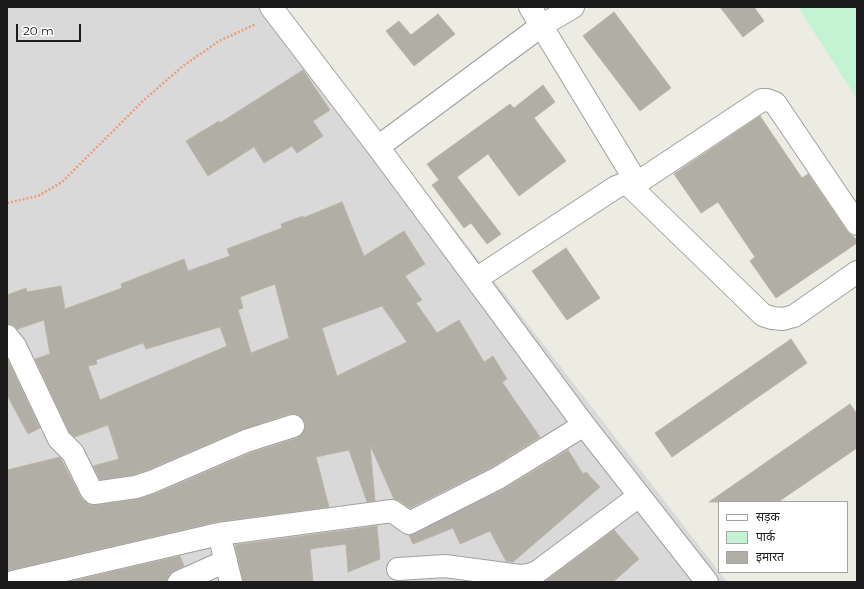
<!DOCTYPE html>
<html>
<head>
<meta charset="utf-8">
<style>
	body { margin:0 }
	#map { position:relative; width:864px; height:589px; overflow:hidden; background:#ecece3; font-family:Montserrat,"Noto Sans Devanagari",sans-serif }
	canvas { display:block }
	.frame { position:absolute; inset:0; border:8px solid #1c1c1c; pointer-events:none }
	.legend { position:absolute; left:718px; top:501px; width:130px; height:72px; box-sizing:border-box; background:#fff; border:1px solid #a4a4a4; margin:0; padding:5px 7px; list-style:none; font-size:12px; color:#1c1c1c }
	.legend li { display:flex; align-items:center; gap:8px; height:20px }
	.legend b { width:20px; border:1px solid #a4a4a4 }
	.scale { position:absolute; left:16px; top:24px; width:65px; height:18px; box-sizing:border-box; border:2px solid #1c1c1c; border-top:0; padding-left:5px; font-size:12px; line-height:14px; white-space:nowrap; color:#1c1c1c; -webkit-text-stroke:3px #fff; paint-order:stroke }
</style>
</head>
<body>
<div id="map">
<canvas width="864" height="589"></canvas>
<div class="frame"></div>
<ul class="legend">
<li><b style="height:5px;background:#fff"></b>सड़क</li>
<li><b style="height:11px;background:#c3f3d3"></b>पार्क</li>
<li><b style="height:11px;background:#b1aea6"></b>इमारत</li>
</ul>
<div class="scale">20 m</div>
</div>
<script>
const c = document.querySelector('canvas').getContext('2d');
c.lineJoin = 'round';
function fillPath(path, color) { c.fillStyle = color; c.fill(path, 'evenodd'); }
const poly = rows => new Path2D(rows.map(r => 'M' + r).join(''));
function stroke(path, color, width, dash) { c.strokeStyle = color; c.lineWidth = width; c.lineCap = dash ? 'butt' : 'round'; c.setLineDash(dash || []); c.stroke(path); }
const residential = poly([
	[7,7,283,7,727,582,7,582]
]);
const park = poly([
	[798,7,857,7,857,99]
]);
const building = poly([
	[720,7,754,7,764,21,743,37,720,7],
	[614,12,671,88,640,111,583,36,614,12],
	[438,14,455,34,414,66,386,31,399,21,411,35,438,14],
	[303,70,330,110,313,121,323,136,297,153,292,146,264,163,254,147,208,176,186,141,219,121,220,123,303,70],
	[543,85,555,102,534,118,566,161,519,196,488,154,457,177,501,234,487,244,471,223,464,228,432,185,439,180,427,164,510,104,514,108,543,85],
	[760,116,802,178,808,174,847,231,857,240,857,243,776,298,750,261,755,257,718,202,701,213,674,174,760,116],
	[342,202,364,256,404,231,425,264,405,276,422,300,416,303,437,333,459,320,484,362,493,356,507,379,502,382,540,437,492,467,410,508,399,501,394,499,370,445,375,501,367,502,349,450,316,457,329,507,216,522,7,571,7,470,60,457,82,499,90,505,96,505,138,499,155,494,250,453,297,438,302,434,305,428,305,422,301,417,295,414,289,414,241,430,147,470,133,475,100,480,93,466,119,459,108,425,75,437,69,432,35,359,50,354,44,320,18,329,12,325,7,324,7,295,26,288,27,292,61,286,65,309,122,288,121,284,184,259,188,271,230,256,227,249,282,228,281,224,303,216,303,218,342,202],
	[275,284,289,338,251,353,238,310,243,308,240,297,275,284],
	[382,306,407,342,337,376,322,328,382,306],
	[220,327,227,346,100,400,88,366,97,364,96,360,143,343,146,349,220,327],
	[566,248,600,298,567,320,532,271,566,248],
	[791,339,807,363,672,457,655,433,791,339],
	[7,358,40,428,28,434,7,395,7,358],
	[850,404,857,414,857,448,778,502,709,502,850,404],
	[568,450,583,474,586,472,600,487,513,562,506,561,490,531,460,544,453,528,413,544,409,535,504,489,568,450],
	[377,526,380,559,348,572,346,544,310,549,313,582,243,582,235,545,377,526],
	[614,530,639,559,613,582,544,582,614,530],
	[180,556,184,566,169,574,167,582,68,582,180,556]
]);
const path = poly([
	[7,203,38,196,62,182,144,100,183,66,219,41,256,24]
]);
const minor = poly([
	[271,7,378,147,584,425,707,582],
	[530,7,637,183],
	[378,147,541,26,573,7],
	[631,187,762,100,767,100,775,103,857,224],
	[476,279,616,187,624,184,631,187,763,315,772,318,783,319,794,316,857,272],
	[7,336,15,346,59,439,73,453,91,490,94,493,136,487,151,482,246,441,293,426],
	[222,546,231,582],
	[398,569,445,566,520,576,529,575,537,572,639,496],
	[13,582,219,534,392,511,409,523,498,478,584,425],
	[179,582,226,561]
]);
fillPath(residential, '#dad9d9');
fillPath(park, '#c3f3d3');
fillPath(building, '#b1aea6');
stroke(building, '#bdb6a7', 1);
stroke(minor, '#a0a0a0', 24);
stroke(path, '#ec9e74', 2.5, [2, 2]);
stroke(minor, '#fff', 22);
</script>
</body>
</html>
